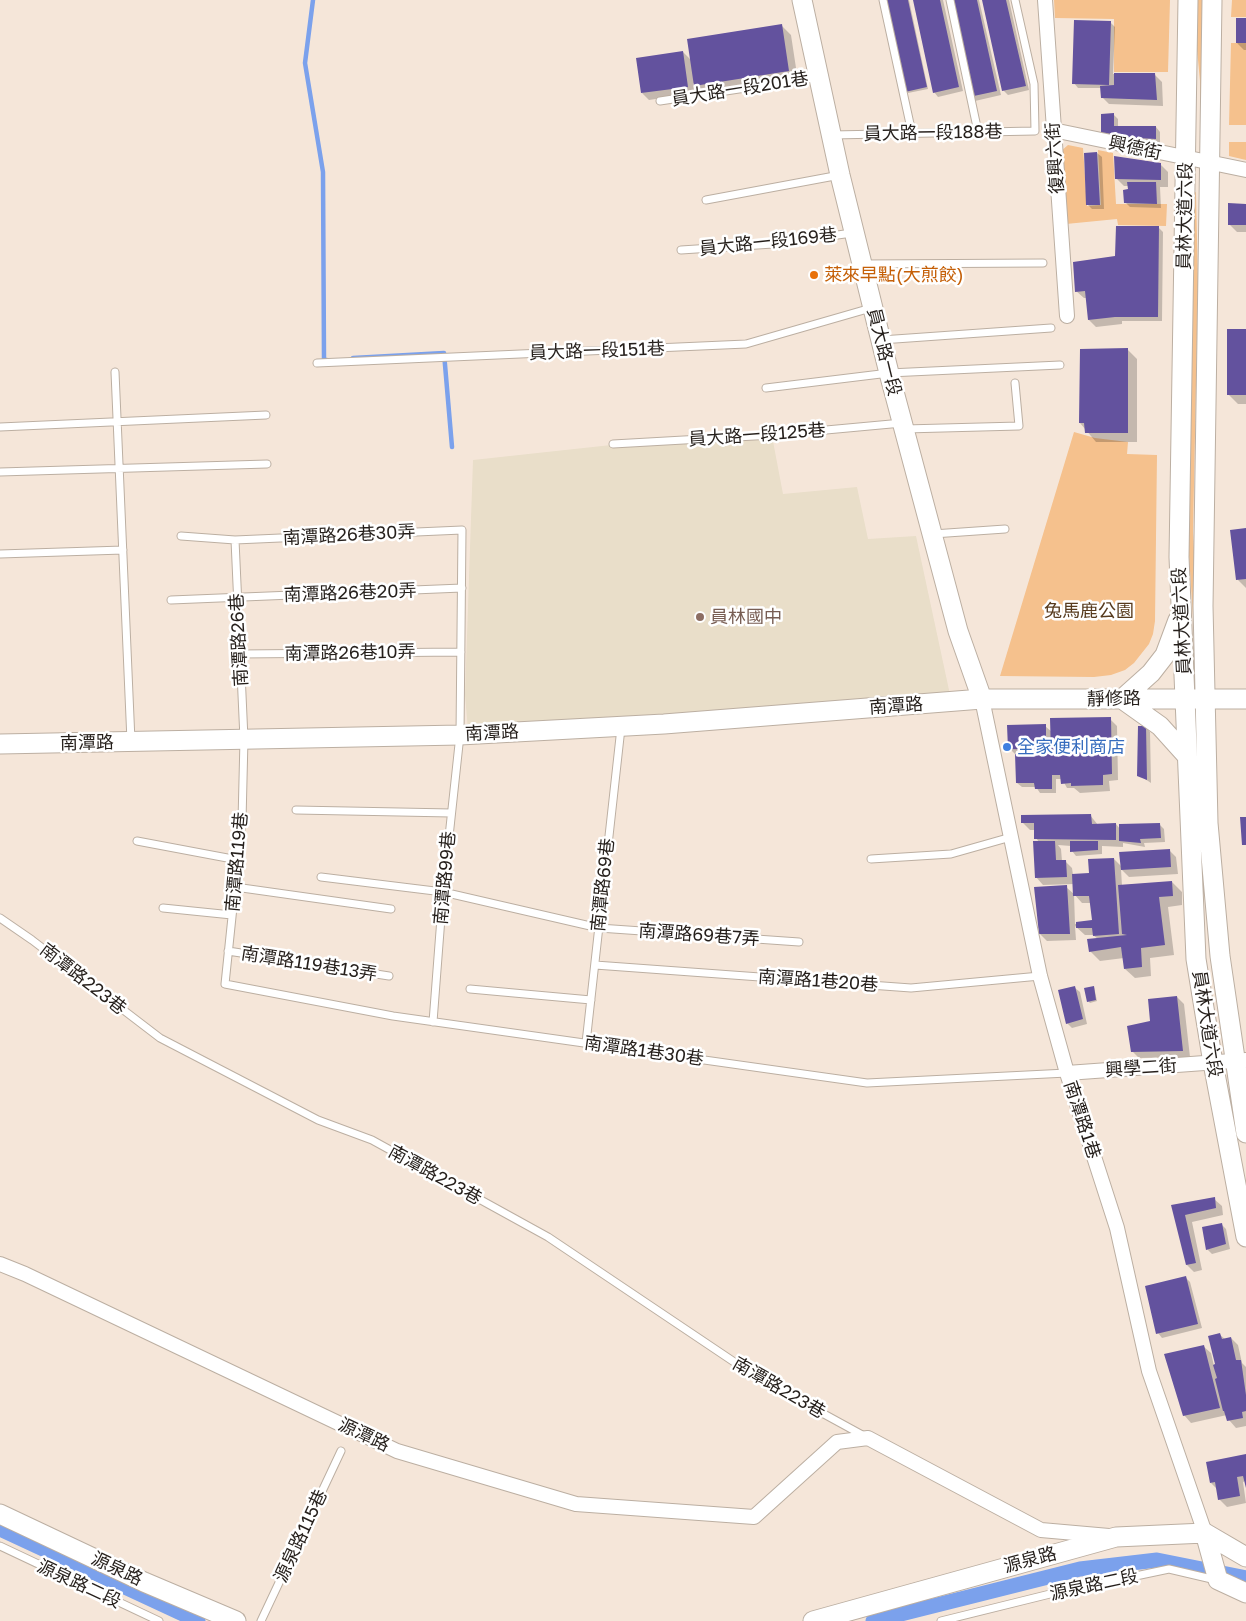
<!DOCTYPE html>
<html>
<head>
<meta charset="utf-8">
<style>
	body { margin:0 }
	canvas { display:block; background:#f5e6d9 }
</style>
</head>
<body>
<canvas width="1246" height="1621"></canvas>
<script>
const c = document.querySelector('canvas').getContext('2d');
c.lineJoin = 'round';
function fillPath(path, color) { c.fillStyle = color; c.fill(path, 'evenodd'); }
const poly = rows => new Path2D(rows.map(r => 'M' + r).join(''));
function stroke(path, color, width, dash) { c.strokeStyle = color; c.lineWidth = width; c.lineCap = dash ? 'butt' : 'round'; c.setLineDash(dash || []); c.stroke(path); }
function drawText(font, color, halo, rows, align = 'center') {
  c.font = font + ' "Golos Text","Noto Sans TC",sans-serif'; c.lineWidth = 5; c.setLineDash([]); c.textBaseline = 'middle'; c.strokeStyle = halo; c.fillStyle = color; for (const [text, x, y, turn = 0] of rows) {
    c.save(); c.translate(x, y); c.rotate((+turn || 0) * Math.PI / 180); c.textAlign = isNaN(turn) ? turn : align; if (halo) c.strokeText(text, 0, 0); c.fillText(text, 0, 0); c.restore();
  }
}
const education = poly([
	[772,436,783,494,857,487,868,539,916,536,952,704,468,730,465,695,473,460,648,441]
]);
const green = poly([
	[1054,0,1170,0,1168,72,1114,72,1114,19,1055,18],
	[1197,0,1204,0,1200,133,1200,81,1197,49],
	[1232,0,1246,0,1246,17,1231,17],
	[1231,43,1246,43,1246,125,1229,125],
	[1229,142,1246,142,1246,160,1229,156],
	[1068,145,1083,148,1087,206,1101,205,1098,150,1113,153,1116,204,1167,204,1166,226,1118,225,1117,219,1066,224,1060,152],
	[1196,192,1198,285,1193,532,1199,646,1196,663,1188,540,1194,193],
	[1074,432,1095,438,1128,442,1127,454,1157,455,1155,621,1153,634,1149,644,1134,663,1125,670,1111,675,1094,677,1000,676]
]);
const shadow = poly([
	[885,0,909,0,928,89,908,93,906,92],
	[914,0,943,0,963,91,938,97,934,92],
	[949,0,979,0,1001,95,975,101,971,96],
	[983,0,1009,0,1029,90,1008,95,1003,90],
	[1246,20,1246,50,1244,50,1237,43],
	[1110,22,1115,27,1113,74,1155,75,1162,82,1163,106,1109,104,1102,97,1102,88,1078,88,1074,83],
	[781,25,791,35,798,81,705,95,693,83,695,93,649,100,642,93,683,52,692,61],
	[1113,114,1118,119,1118,127,1156,127,1160,132,1160,143,1107,137,1102,133],
	[1097,153,1102,157,1104,209,1092,209,1088,205],
	[1160,164,1168,172,1168,187,1160,187,1161,208,1130,207,1125,202,1129,186,1124,186,1117,179],
	[1246,205,1246,232,1237,232,1229,224],
	[1158,227,1163,232,1162,321,1122,321,1122,324,1096,327,1089,320,1087,298,1084,298,1076,291,1115,257],
	[1246,330,1246,404,1238,404,1228,394],
	[1127,349,1137,359,1137,442,1096,442,1080,423],
	[1246,530,1246,588,1238,580],
	[1110,719,1117,726,1118,780,1109,781,1110,791,1080,793,1074,788,1067,788,1062,779,1056,779,1056,793,1040,793,1036,787,1022,787,1017,783,1017,756,1009,748,1045,726,1052,732],
	[1146,727,1150,732,1151,783,1139,775],
	[1090,815,1098,825,1116,824,1120,829,1159,824,1164,829,1165,842,1144,843,1145,847,1123,843,1123,847,1102,846,1102,854,1076,856,1072,851,1071,846,1058,845,1061,849,1062,861,1065,861,1072,868,1073,875,1090,874,1114,859,1122,867,1169,850,1176,857,1178,874,1129,877,1121,869,1122,886,1172,882,1182,892,1182,905,1168,907,1174,955,1150,958,1151,976,1135,978,1125,969,1124,958,1100,961,1090,951,1098,939,1093,935,1085,935,1075,926,1076,940,1047,941,1040,934,1066,887,1075,895,1074,884,1043,885,1036,877,1039,842,1036,838,1035,830,1030,830,1022,822],
	[1074,894,1082,903,1091,903,1093,921,1075,924],
	[1094,987,1097,1001,1090,1003,1088,1001],
	[1075,988,1080,992,1087,1024,1072,1028,1067,1023],
	[1177,997,1184,1004,1190,1057,1139,1058,1132,1051,1152,1022],
	[1214,1199,1222,1206,1223,1215,1192,1222,1202,1270,1194,1272,1187,1265,1173,1206],
	[1222,1225,1226,1229,1230,1249,1212,1254,1207,1249],
	[1186,1278,1190,1282,1202,1328,1162,1338,1158,1333],
	[1220,1335,1225,1339,1231,1338,1238,1345,1242,1363,1246,1367,1246,1426,1236,1428,1229,1420,1227,1415,1191,1423,1184,1415,1203,1346,1211,1353,1214,1366,1217,1365],
	[1246,1455,1246,1486,1245,1481,1243,1482,1246,1503,1227,1507,1219,1499,1218,1490,1211,1483]
]);
const stream = poly([
	[313,0,305,63,323,172,324,360,327,360],
	[353,358,444,353,452,447]
]);
const canal = poly([
	[0,1529,198,1621],
	[873,1621,1080,1569,1157,1560,1246,1578]
]);
const building = poly([
	[884,0,908,0,927,87,905,92],
	[913,0,940,0,959,87,933,93],
	[948,0,977,0,997,91,969,97],
	[982,0,1006,0,1026,86,1002,91],
	[1236,18,1246,18,1246,43,1236,43],
	[1074,20,1111,21,1109,85,1072,84],
	[782,24,789,71,694,86,687,39],
	[683,51,688,87,641,93,636,58],
	[1114,73,1155,73,1157,100,1101,98,1100,86,1114,85],
	[1114,113,1114,126,1156,126,1156,139,1121,137,1121,135,1101,133,1101,114],
	[1097,152,1100,205,1086,205,1084,153],
	[1114,156,1161,163,1161,180,1115,179],
	[1127,182,1156,182,1157,204,1124,203,1123,190,1128,189],
	[1228,203,1246,204,1246,225,1228,225],
	[1116,226,1159,226,1158,317,1115,317,1088,320,1085,291,1075,292,1073,262,1115,256],
	[1227,329,1246,329,1246,395,1227,395],
	[1128,348,1128,433,1085,433,1084,423,1079,423,1080,349],
	[1246,528,1246,579,1236,580,1230,530],
	[1111,717,1112,774,1103,775,1103,785,1071,786,1071,783,1061,784,1060,775,1052,775,1052,789,1035,789,1034,783,1016,783,1015,754,1051,753,1050,718],
	[1046,724,1046,750,1008,749,1007,725],
	[1138,726,1146,726,1147,780,1137,776],
	[1091,814,1092,824,1116,823,1116,840,1034,839,1034,823,1021,823,1021,815],
	[1240,817,1246,817,1246,845,1242,845],
	[1160,823,1161,838,1140,839,1141,843,1119,841,1119,824],
	[1033,841,1055,841,1056,860,1066,860,1067,877,1035,878],
	[1070,841,1098,841,1098,850,1070,852],
	[1170,849,1171,867,1121,870,1119,852],
	[1114,858,1119,934,1093,936,1092,928,1076,928,1076,922,1092,920,1089,896,1073,896,1072,874,1089,873,1088,859],
	[1172,881,1173,896,1159,897,1165,945,1141,948,1142,967,1124,969,1121,947,1089,952,1087,939,1127,935,1122,934,1118,885],
	[1067,885,1070,934,1039,934,1034,887],
	[1075,986,1083,1019,1066,1024,1058,990],
	[1094,986,1096,1000,1087,1002,1084,988],
	[1177,996,1183,1051,1131,1052,1127,1026,1150,1021,1148,999],
	[1215,1197,1216,1208,1185,1215,1196,1263,1186,1265,1171,1205],
	[1222,1223,1226,1244,1206,1250,1202,1227],
	[1186,1276,1198,1324,1156,1334,1145,1286],
	[1220,1333,1222,1339,1231,1337,1236,1360,1241,1360,1246,1395,1246,1411,1242,1412,1243,1418,1227,1421,1224,1411,1223,1411,1215,1379,1217,1378,1213,1365,1215,1364,1208,1336],
	[1204,1345,1220,1408,1183,1416,1164,1354],
	[1246,1454,1246,1488,1243,1476,1237,1477,1240,1496,1218,1500,1215,1482,1210,1483,1206,1462]
]);
const lane = poly([
	[883,0,912,133],
	[950,0,978,132],
	[660,101,818,77],
	[832,135,1035,131,1034,84,1015,0],
	[706,200,840,175],
	[681,250,773,244,852,233],
	[864,264,1043,263],
	[881,340,1051,328],
	[317,363,746,344,871,308],
	[115,372,131,741],
	[766,388,889,373,1060,365],
	[0,427,266,415],
	[905,429,1019,426,1015,383],
	[613,444,772,435,902,423],
	[0,472,267,464],
	[933,534,1005,529],
	[181,536,235,540,462,530,460,735,443,892,433,1022],
	[235,540,244,739,242,821,225,984,393,1016,867,1083,1067,1073],
	[0,554,123,550],
	[171,600,462,588],
	[240,654,461,652],
	[296,810,451,813],
	[137,841,238,860],
	[871,859,951,854,1011,837],
	[321,877,443,892,599,928,799,942],
	[235,887,391,909],
	[163,908,232,915],
	[0,918,32,940,160,1038,318,1120,372,1140,548,1237,758,1378,866,1437],
	[228,951,389,976],
	[595,965,911,988,1040,976],
	[470,989,591,1000],
	[586,1043,621,728],
	[0,1546,159,1621],
	[261,1621,341,1451],
	[941,1621,1050,1594,1169,1569,1216,1580]
]);
const street = poly([
	[1045,0,1067,316],
	[1053,130,1246,170],
	[982,699,1040,976,1067,1073,1117,1228,1149,1371,1205,1533],
	[1067,1073,1246,1060],
	[0,1264,25,1274,397,1451,576,1504,754,1517,837,1442,868,1438,1041,1530,1109,1536]
]);
const secondary = poly([
	[802,0,840,175,889,373,958,631,982,699],
	[1188,0,1179,557,1196,959,1213,1063,1246,1237],
	[1212,0,1203,606,1208,823,1220,956,1246,1133],
	[1178,620,1165,655,1151,673,1122,699,1160,726,1187,756],
	[0,744,460,735,664,724,982,699,1246,699],
	[0,1514,144,1582,236,1621],
	[1205,1533,1218,1580,1246,1593],
	[813,1621,1116,1537,1205,1533,1246,1557]
]);
const markers = [
	[814,275,5,"#e8710a"],
	[700,617,5,"#8d6e63"],
	[1007,747,5,"#3f7fe0"]
];
const streetNames = [
	["員大路一段201巷",740,89,-9],
	["員大路一段188巷",933,133,-1],
	["興德街",1135,148,12],
	["復興六街",1055,158,-94],
	["員林大道六段",1185,216,-89],
	["員大路一段169巷",768,242,-6],
	["員大路一段151巷",597,351,-2],
	["員大路一段",884,352,76],
	["員大路一段125巷",757,435,-4],
	["南潭路26巷30弄",349,535,-3],
	["南潭路26巷20弄",350,593,-2],
	["員林大道六段",1182,621,-93],
	["南潭路26巷",239,640,-93],
	["南潭路26巷10弄",350,653,-1],
	["靜修路",1114,699,-1],
	["南潭路",896,706,-4],
	["南潭路",492,733,-3],
	["南潭路",87,743,-1],
	["南潭路119巷",237,862,-85],
	["南潭路99巷",445,878,-85],
	["南潭路69巷",603,885,-84],
	["南潭路69巷7弄",699,935,4],
	["南潭路119巷13弄",309,964,9],
	["南潭路223巷",83,979,38],
	["南潭路1巷20巷",818,981,4],
	["員林大道六段",1207,1024,81],
	["南潭路1巷30巷",644,1051,8],
	["興學二街",1141,1068,-4],
	["南潭路1巷",1082,1120,72],
	["南潭路223巷",435,1175,29],
	["南潭路223巷",779,1388,30],
	["源潭路",364,1435,25],
	["源泉路115巷",301,1536,-65],
	["源泉路",1030,1560,-15],
	["源泉路",117,1569,25],
	["源泉路二段",79,1584,25],
	["源泉路二段",1094,1585,-12]
];
const foodNames = [
	["萊來早點(大煎餃)",824,275]
];
const parkNames = [
	["兔馬鹿公園",1089,611]
];
const educationNames = [
	["員林國中",710,617]
];
const shopNames = [
	["全家便利商店",1017,747]
];
fillPath(education, '#e9dec9');
fillPath(green, '#f5c18d');
fillPath(shadow, '#0003');
stroke(stream, '#7ba1ec', 4.5);
stroke(canal, '#7ba1ec', 15);
fillPath(building, '#63529e');
stroke(lane, '#bcafa2', 9);
stroke(street, '#bcafa2', 16);
stroke(secondary, '#bcafa2', 21);
stroke(lane, '#fff', 7);
stroke(street, '#fff', 14);
stroke(secondary, '#fff', 19);
for (const [x, y, r, color] of markers) { const dot = new Path2D(); dot.arc(x, y, r, 0, 2 * Math.PI); c.fillStyle = color; c.fill(dot); stroke(dot, '#fff', 2); }
drawText('18px', '#251f1b', '#fff', streetNames);
drawText('18px', '#c56008', '#fff', foodNames, 'left');
drawText('18px', '#573a1d', '#fff', parkNames);
drawText('18px', '#785e54', '#fff', educationNames, 'left');
drawText('18px', '#366cbe', '#fff', shopNames, 'left');
</script>
</body>
</html>
